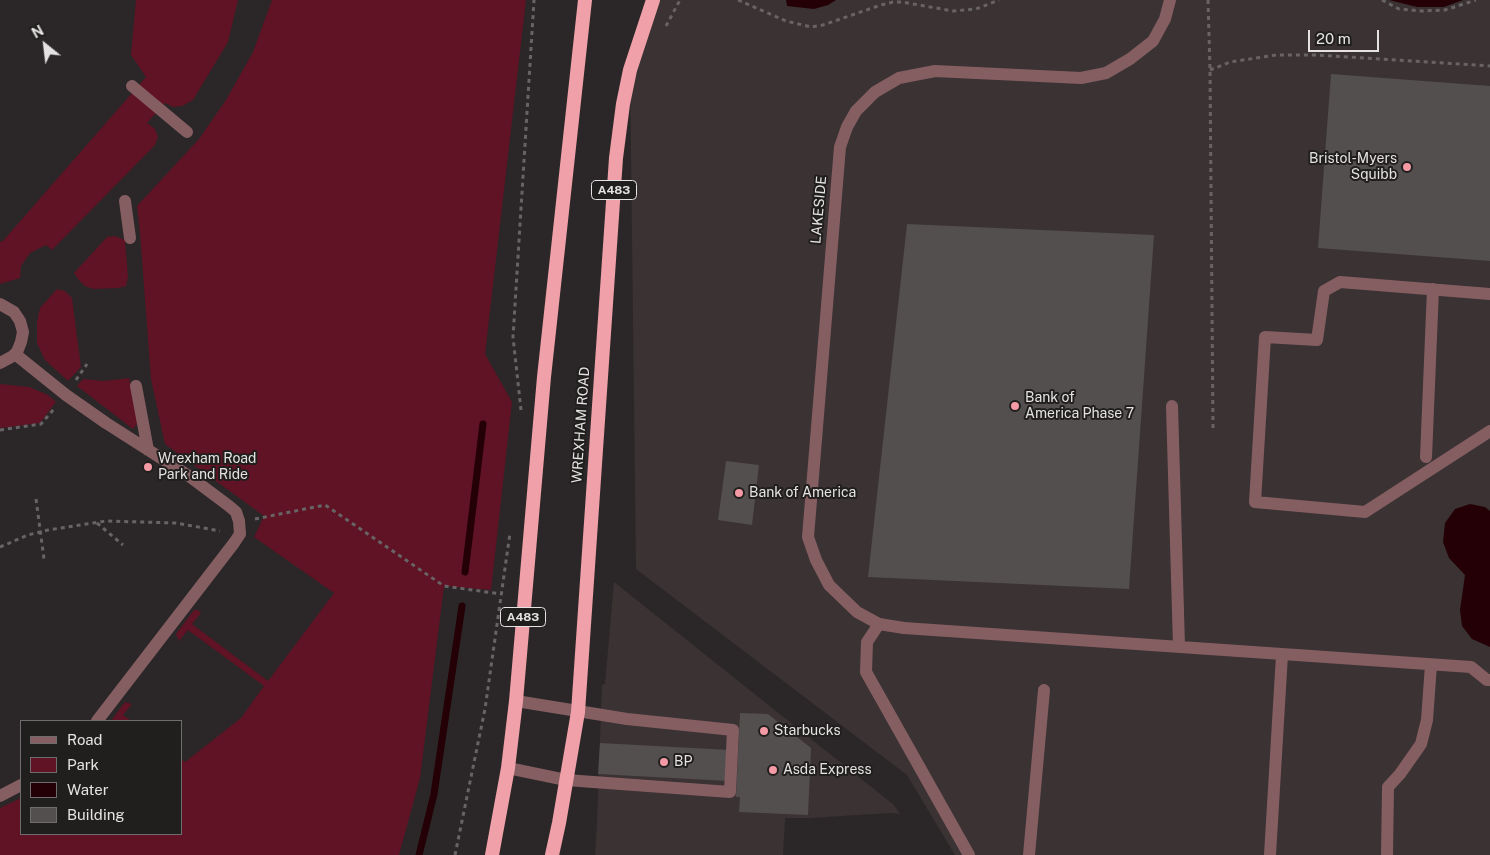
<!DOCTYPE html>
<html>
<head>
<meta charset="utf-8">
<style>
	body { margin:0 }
	#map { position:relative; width:1490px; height:855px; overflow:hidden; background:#2b2728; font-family:"Public Sans",sans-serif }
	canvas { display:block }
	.legend { position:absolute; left:20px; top:720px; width:162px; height:115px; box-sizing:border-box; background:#211e1e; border:1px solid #6f6c6d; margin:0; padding:6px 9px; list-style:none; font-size:15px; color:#e5e2e3 }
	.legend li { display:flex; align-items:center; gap:10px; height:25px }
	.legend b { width:25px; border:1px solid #6f6c6d }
	.north { position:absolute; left:20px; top:20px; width:50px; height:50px; -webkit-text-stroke:4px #211e1e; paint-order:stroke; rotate:331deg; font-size:14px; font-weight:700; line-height:20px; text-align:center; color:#e5e2e3 }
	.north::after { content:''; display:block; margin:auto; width:18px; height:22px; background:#e5e2e3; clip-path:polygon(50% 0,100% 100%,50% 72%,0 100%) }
	.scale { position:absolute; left:1308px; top:30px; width:71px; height:22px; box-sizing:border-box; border:2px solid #e5e2e3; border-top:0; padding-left:6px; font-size:15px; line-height:18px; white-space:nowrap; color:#e5e2e3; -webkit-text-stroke:4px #211e1e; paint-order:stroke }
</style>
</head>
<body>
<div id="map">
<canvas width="1490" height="855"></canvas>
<ul class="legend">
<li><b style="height:6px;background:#855e62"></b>Road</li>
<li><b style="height:14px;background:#5f1325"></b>Park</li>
<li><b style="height:14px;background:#240006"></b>Water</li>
<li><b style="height:14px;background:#534f4f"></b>Building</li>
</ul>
<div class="north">N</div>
<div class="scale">20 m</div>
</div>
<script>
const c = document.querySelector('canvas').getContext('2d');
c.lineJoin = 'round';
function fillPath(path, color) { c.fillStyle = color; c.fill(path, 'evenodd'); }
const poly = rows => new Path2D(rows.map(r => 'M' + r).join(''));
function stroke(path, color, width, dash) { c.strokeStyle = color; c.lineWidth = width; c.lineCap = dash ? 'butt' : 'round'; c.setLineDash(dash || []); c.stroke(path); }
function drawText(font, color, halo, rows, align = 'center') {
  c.font = font + ' "Public Sans",sans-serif'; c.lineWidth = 4; c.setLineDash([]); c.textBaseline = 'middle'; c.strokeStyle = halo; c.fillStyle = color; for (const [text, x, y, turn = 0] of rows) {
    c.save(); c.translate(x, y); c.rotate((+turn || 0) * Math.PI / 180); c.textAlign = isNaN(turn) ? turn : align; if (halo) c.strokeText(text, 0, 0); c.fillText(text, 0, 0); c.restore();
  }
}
const built = poly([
	[653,0,1490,0,1490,855,955,855,907,775,636,569,630,70],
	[614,582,894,805,900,814,890,813,810,818,785,818,783,855,595,855,597,824,602,685,605,684]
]);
const green = poly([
	[136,0,238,0,228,42,193,100,182,106,173,107,165,103,147,123,155,129,158,137,155,145,52,250,46,245,30,253,21,266,20,278,0,284,0,241,2,242,146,77,131,55],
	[272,0,526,0,485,354,512,402,491,590,444,586,420,778,399,855,0,855,0,808,21,798,21,834,181,834,181,759,185,762,241,718,264,686,188,630,179,641,176,634,194,610,198,610,201,613,192,624,268,681,334,593,254,537,264,516,165,444,151,379,140,233,137,206,199,139,226,100,253,52],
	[115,236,125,240,128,277,126,286,118,288,93,289,85,286,79,280,74,273,107,237],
	[57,289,65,291,72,298,81,367,68,381,45,360,37,343,37,322,40,308],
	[129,378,138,417,137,424,133,429,77,386,83,379,104,381],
	[0,384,29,387,48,395,56,402,40,423,0,428],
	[125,702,132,704,123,715,131,721,111,721]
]);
const water = poly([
	[786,0,836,0,828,5,814,9,787,6],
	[1389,0,1463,0,1444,7,1417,7],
	[1470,504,1485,507,1490,511,1490,647,1472,639,1462,626,1460,610,1465,575,1449,558,1443,542,1445,523,1455,509]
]);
const stream = poly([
	[465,572,483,424],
	[419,855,434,794,462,606]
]);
const building = poly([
	[1331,74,1490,86,1490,261,1318,248],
	[907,224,1154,235,1129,589,868,577],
	[726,461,759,465,752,525,718,520],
	[740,713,768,714,811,748,808,815,739,812,740,797,736,797],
	[600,743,730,750,728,781,598,774]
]);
const path = poly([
	[738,0,786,21,811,27,823,25,881,5,893,2,902,2,953,11,976,9,999,0],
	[1208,0,1210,70,1213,429],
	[1382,0,1399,9,1422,11,1445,10,1476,0],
	[666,26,680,0],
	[1210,70,1230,62,1276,55,1315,55,1490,66],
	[76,380,87,364],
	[521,410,513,337,534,0],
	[0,430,41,424,54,409],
	[36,499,44,559],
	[255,519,325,505,444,586,501,594],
	[97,523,123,545],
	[0,547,28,535,48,530,106,521,176,523,220,531],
	[455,855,485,709,510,533]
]);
const service = poly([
	[132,86,187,132],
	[125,201,130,238],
	[1490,294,1340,282,1324,291,1317,340,1265,337,1255,502,1365,512,1490,431],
	[15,354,66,395,106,423,189,476,229,506,236,512,239,521,240,534,234,543,97,721],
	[136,386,148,450],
	[1172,406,1179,646],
	[1426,457,1433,289],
	[879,624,867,642,866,672,969,855],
	[904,628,1471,667,1487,680,1490,680],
	[508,768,566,780,730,792,733,730,627,719,516,701],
	[0,796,21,785],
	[1029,855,1044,690],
	[1270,855,1282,655],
	[1387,855,1388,787,1400,774,1421,744,1427,720,1431,665]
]);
const minor = poly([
	[0,304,14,312,20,321,23,332,21,342,17,352,13,356,0,363],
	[904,628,879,624,857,612,829,585,816,560,808,537,840,147,847,127,856,111,875,92,899,78,935,71,1081,78,1106,73,1130,59,1153,41,1165,19,1170,0]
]);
const trunk = poly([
	[492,855,508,768,516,701,544,377,585,0],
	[552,855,559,823,578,712,616,158,623,104,630,70,653,0]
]);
const markers = [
	[1407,167,5,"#f49aa5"],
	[1015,406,5,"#f49aa5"],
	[148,467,5,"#f49aa5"],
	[739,493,5,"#f49aa5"],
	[764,731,5,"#f49aa5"],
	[664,762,5,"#f49aa5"],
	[773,770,5,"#f49aa5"]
];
const shields = [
	[614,190,45],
	[523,617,45]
];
const shieldNames = [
	["A483",614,190],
	["A483",523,617]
];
const poiNames = [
	["Bristol-Myers",1397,159,"right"],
	["Squibb",1397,175,"right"],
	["Bank of",1025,398],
	["America Phase 7",1025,414],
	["Wrexham Road",158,459],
	["Park and Ride",158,475],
	["Bank of America",749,493],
	["Starbucks",774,731],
	["BP",674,762],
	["Asda Express",783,770]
];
const streetNames = [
	["LAKESIDE",819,210,-85],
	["WREXHAM ROAD",581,425,-86]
];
fillPath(built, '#3b3233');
fillPath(green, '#5f1325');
fillPath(water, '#240006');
stroke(stream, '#240006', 7);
fillPath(building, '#534f4f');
stroke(path, '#686465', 3, [4, 4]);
stroke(service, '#855e62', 12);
stroke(minor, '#855e62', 12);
stroke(trunk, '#f0a0a8', 14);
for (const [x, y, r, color] of markers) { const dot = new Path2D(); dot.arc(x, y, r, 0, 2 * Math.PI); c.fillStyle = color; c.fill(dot); stroke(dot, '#211e1e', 2); }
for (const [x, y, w] of shields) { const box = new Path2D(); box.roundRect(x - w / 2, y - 9.5, w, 19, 4); c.fillStyle = '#211e1e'; c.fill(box); stroke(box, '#e5e2e3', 1); }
drawText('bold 12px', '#e5e2e3', null, shieldNames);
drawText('14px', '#e5e2e3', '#211e1e', poiNames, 'left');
drawText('14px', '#e5e2e3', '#211e1e', streetNames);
</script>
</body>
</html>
